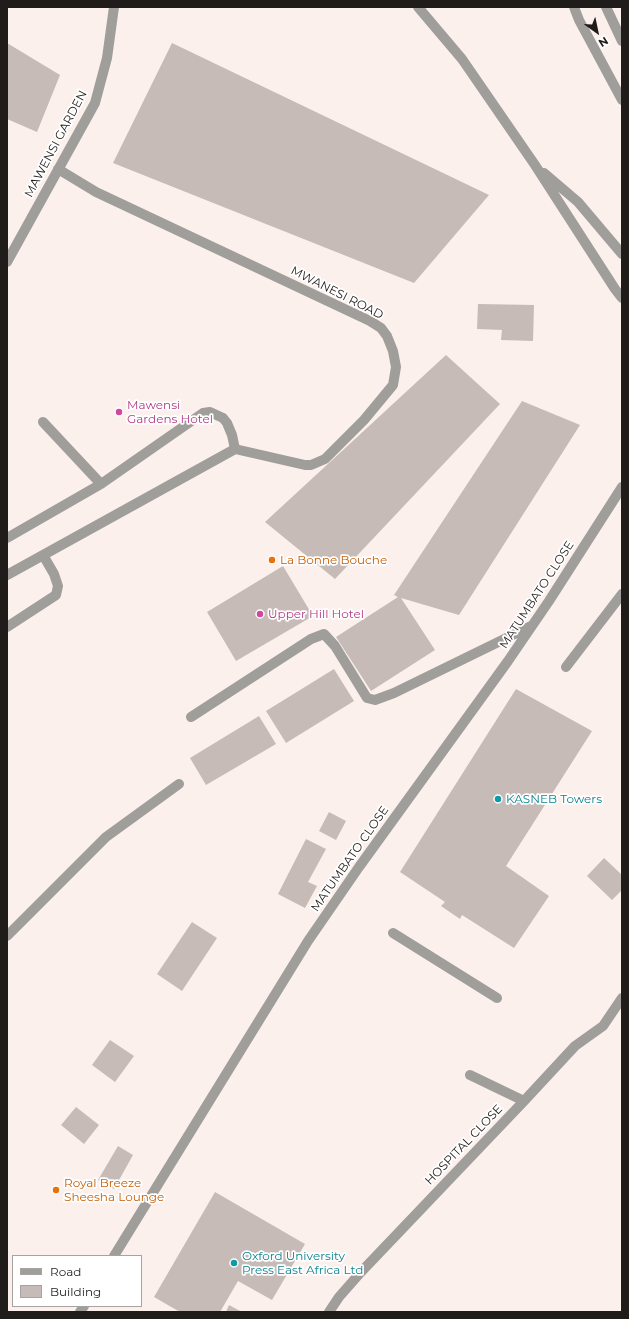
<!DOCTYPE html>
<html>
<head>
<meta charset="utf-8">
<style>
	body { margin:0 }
	#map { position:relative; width:629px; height:1319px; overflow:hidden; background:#fcf0ec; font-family:Montserrat,sans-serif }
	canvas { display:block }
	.frame { position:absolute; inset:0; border:8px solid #201c1a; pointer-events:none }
	.legend { position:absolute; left:12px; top:1255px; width:130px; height:52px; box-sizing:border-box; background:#fff; border:1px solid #a6a4a3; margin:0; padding:5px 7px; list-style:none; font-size:12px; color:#201c1a }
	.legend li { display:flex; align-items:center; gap:8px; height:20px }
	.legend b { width:20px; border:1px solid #a6a4a3 }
	.north { position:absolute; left:577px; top:12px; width:40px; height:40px; -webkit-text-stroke:3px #fff; paint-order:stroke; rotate:147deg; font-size:11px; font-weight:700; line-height:16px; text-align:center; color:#201c1a }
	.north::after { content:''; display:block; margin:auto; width:14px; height:18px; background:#201c1a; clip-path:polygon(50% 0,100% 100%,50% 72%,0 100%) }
</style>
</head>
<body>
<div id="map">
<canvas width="629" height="1319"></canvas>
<div class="frame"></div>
<ul class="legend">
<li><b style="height:5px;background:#9f9e9a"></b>Road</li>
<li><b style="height:11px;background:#c6bbb7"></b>Building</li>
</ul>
<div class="north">N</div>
</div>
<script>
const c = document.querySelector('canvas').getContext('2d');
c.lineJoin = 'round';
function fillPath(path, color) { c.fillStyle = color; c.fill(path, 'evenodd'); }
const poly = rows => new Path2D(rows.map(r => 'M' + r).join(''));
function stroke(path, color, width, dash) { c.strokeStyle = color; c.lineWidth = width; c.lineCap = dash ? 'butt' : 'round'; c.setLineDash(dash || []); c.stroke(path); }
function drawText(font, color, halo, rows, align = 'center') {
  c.font = font + ' Montserrat,sans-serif'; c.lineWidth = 3.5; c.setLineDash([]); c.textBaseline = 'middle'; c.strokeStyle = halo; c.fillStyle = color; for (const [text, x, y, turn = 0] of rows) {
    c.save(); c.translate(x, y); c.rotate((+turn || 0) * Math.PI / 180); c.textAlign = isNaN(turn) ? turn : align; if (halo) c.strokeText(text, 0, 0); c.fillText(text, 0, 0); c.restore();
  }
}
const building = poly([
	[7,43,60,75,37,132,7,119],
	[172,43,489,195,414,283,113,163],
	[478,304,534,305,533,341,501,340,502,330,477,329],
	[446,355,500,404,335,579,265,522],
	[522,401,580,425,459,615,401,598,435,650,371,691,336,637,398,597,394,595],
	[283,566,313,616,236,661,207,612],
	[334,669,354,701,286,743,266,711],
	[516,689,592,731,506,866,549,896,514,948,462,915,460,919,441,906,445,902,400,872],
	[259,716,276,744,206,785,190,758],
	[329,812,346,821,336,840,319,831],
	[306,839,326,849,308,882,317,886,305,908,278,894],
	[604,858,622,875,622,890,612,900,587,876],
	[192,922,217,938,182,991,157,974],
	[110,1040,134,1056,115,1082,92,1065],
	[76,1107,99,1125,84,1144,61,1125],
	[118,1146,133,1155,114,1189,98,1180],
	[215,1192,305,1244,272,1300,238,1281,220,1312,180,1312,154,1297],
	[229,1305,242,1312,226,1312]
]);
const minor = poly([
	[418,7,462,59,535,165,615,289,622,298],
	[574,7,579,20,622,100],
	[606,7,622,41],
	[58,169,96,192,370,321,381,328,387,336,393,351,396,367,393,385,364,420,325,459,311,465,305,465,235,449],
	[544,173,578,202,622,254],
	[7,262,95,103,107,58,114,7],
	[43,422,101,484],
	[7,538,101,484,203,413,210,412,223,418,227,423,232,435,235,449],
	[7,575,235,449],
	[7,627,56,595,58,586,54,574,43,555],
	[566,667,622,594],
	[191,717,311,639,324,634,335,646,367,698,375,700,394,693,531,626],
	[393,933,497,998],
	[7,936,106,837,179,784],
	[470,1075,524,1101],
	[114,1256,308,941,359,867,508,661,549,601,622,487],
	[80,1312,84,1306],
	[329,1312,339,1297,361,1272,524,1101,575,1046,603,1026,622,998]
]);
const markers = [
	[119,412,4,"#d1479c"],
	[272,560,4,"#e8710a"],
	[260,614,4,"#d1479c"],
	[498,799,4,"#0f9aa8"],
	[56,1190,4,"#e8710a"],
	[234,1263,4,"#0f9aa8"]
];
const streetNames = [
	["MAWENSI GARDEN",56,144,-62],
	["MWANESI ROAD",337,293,27],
	["MATUMBATO CLOSE",537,595,-57],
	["MATUMBATO CLOSE",350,859,-55],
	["HOSPITAL CLOSE",464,1145,-46]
];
const hotelNames = [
	["Mawensi",127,405],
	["Gardens Hotel",127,419],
	["Upper Hill Hotel",268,614]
];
const foodNames = [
	["La Bonne Bouche",280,560],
	["Royal Breeze",64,1183],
	["Sheesha Lounge",64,1197]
];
const cultureNames = [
	["KASNEB Towers",506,799],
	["Oxford University",242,1256],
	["Press East Africa Ltd",242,1270]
];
fillPath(building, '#c6bbb7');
stroke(minor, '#9f9e9a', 10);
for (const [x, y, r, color] of markers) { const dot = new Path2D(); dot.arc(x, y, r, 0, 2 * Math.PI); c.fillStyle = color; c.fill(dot); stroke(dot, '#fff', 1.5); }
drawText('12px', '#201c1a', '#fff', streetNames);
drawText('12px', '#b23c85', '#fff', hotelNames, 'left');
drawText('12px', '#c56008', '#fff', foodNames, 'left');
drawText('12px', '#0d838f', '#fff', cultureNames, 'left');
</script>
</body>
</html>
